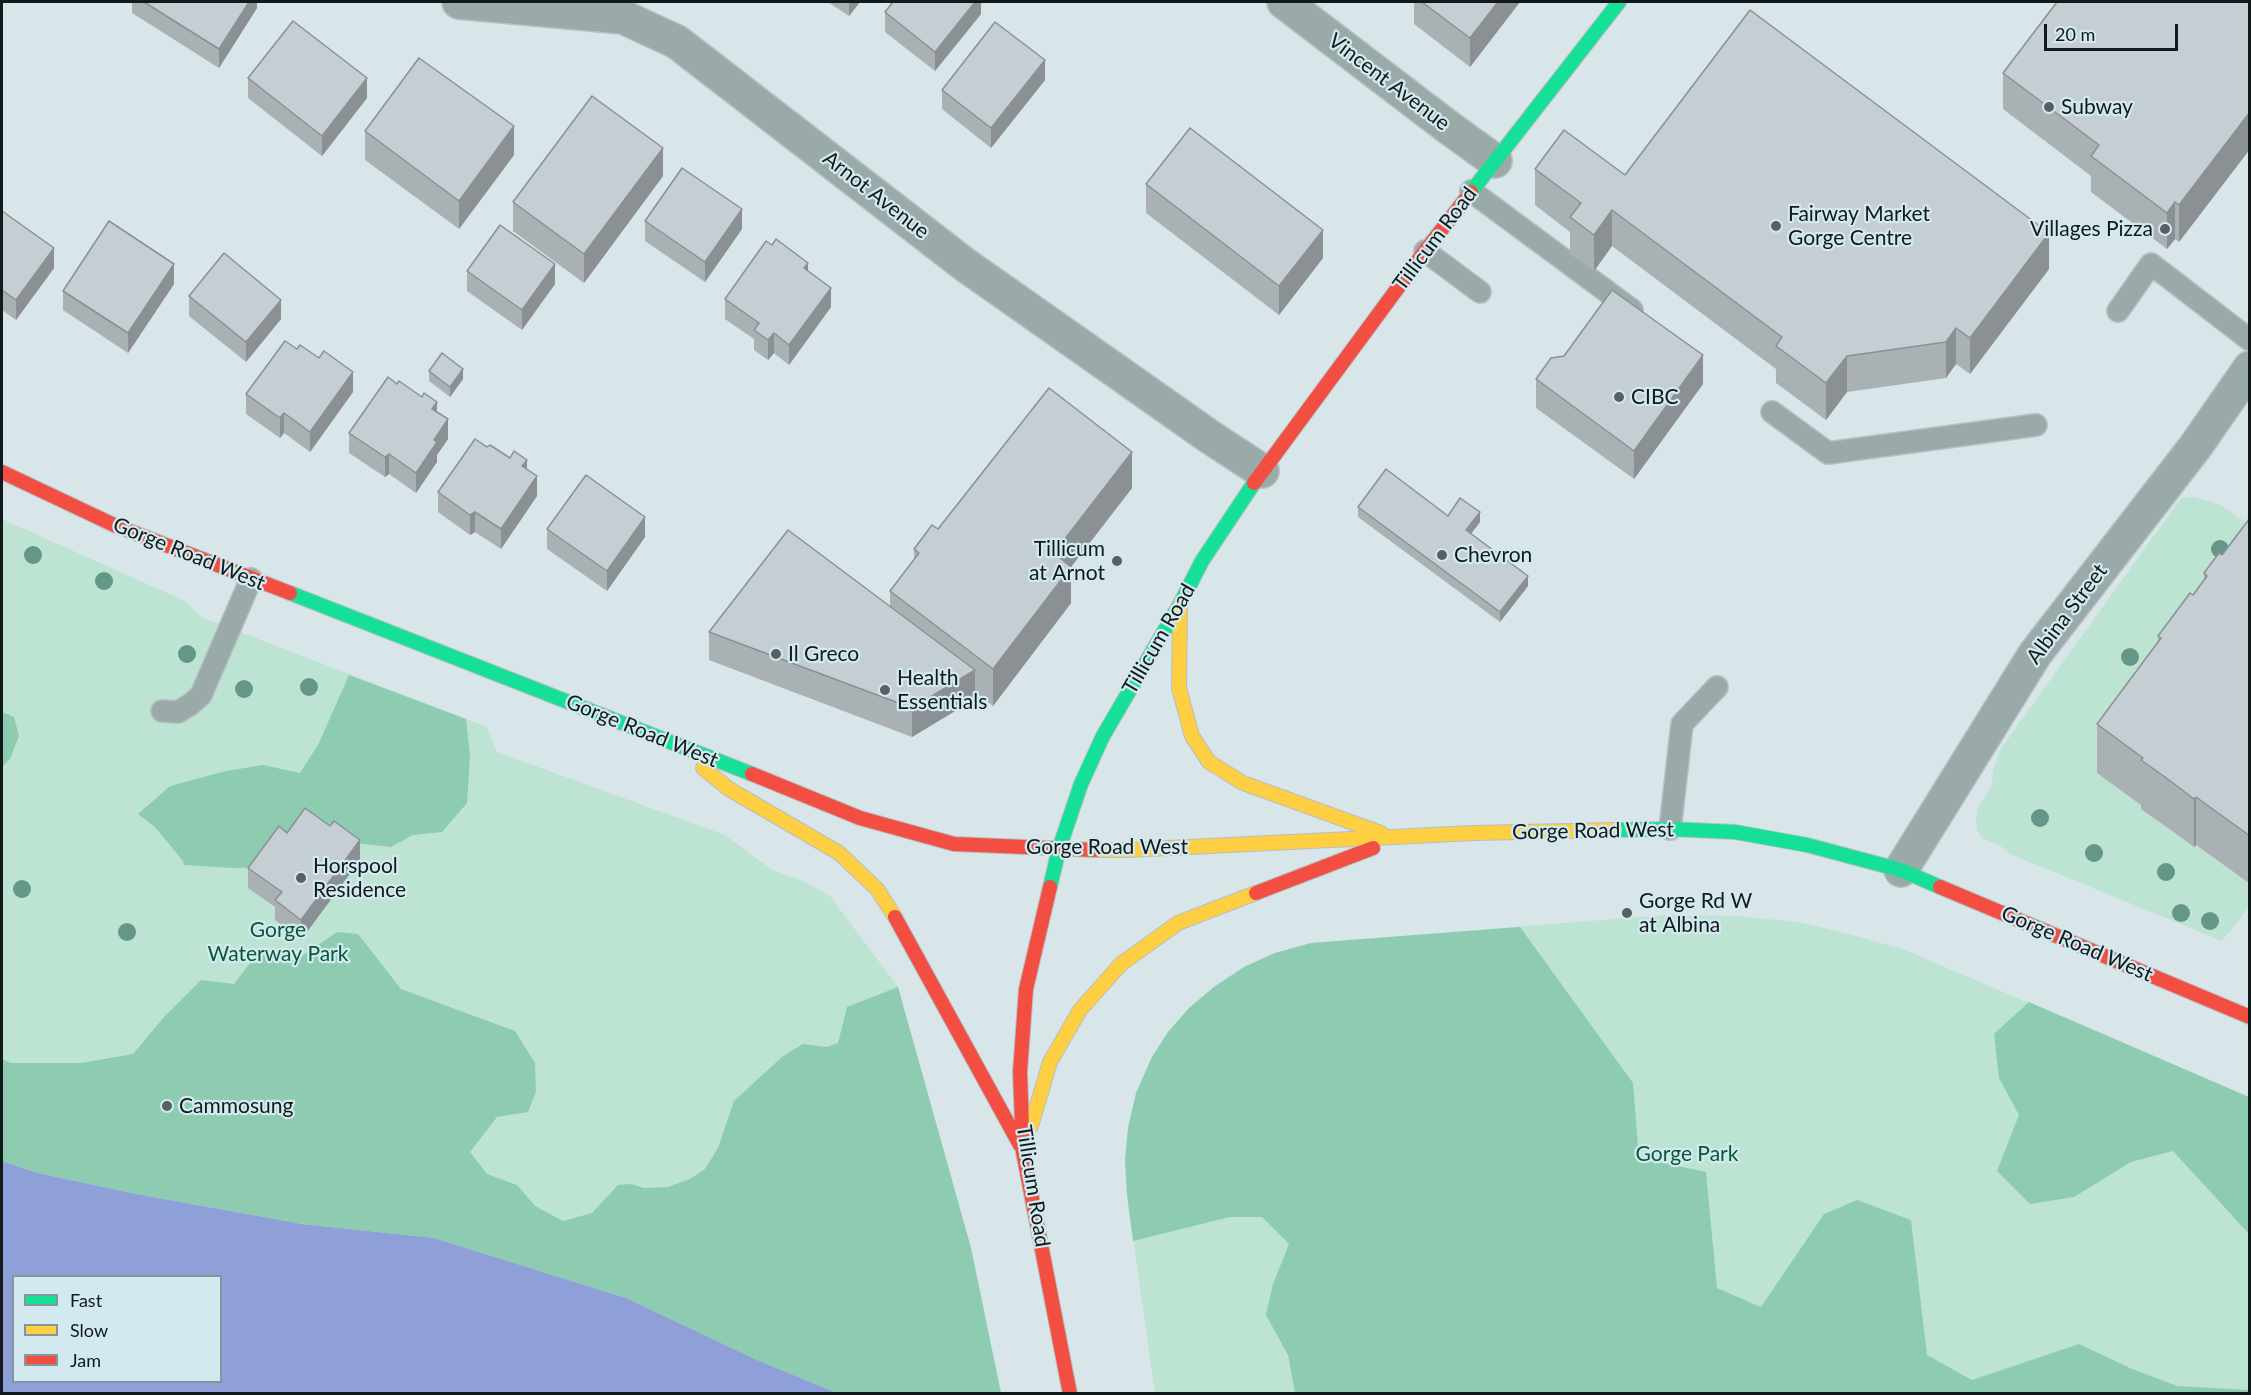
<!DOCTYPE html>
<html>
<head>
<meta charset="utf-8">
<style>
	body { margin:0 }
	#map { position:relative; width:2251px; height:1395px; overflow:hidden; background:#d8e5e9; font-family:Lato,sans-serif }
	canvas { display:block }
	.frame { position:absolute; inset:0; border:3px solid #11191b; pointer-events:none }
	.legend { position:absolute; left:12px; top:1275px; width:210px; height:108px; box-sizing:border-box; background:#d2e9ef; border:2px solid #85969a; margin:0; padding:8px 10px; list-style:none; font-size:18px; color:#11191b }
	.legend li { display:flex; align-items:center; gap:12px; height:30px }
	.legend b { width:30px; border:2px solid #85969a }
	.scale { position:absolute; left:2044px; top:24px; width:134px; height:27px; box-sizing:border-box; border:3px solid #11191b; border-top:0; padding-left:8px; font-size:18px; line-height:21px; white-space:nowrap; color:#11191b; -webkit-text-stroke:4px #d2e9ef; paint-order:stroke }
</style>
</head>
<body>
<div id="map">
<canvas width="2251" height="1395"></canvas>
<div class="frame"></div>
<ul class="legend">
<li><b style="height:8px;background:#16e098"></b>Fast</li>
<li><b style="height:8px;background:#ffcf43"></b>Slow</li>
<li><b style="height:8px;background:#f24e42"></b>Jam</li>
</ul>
<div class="scale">20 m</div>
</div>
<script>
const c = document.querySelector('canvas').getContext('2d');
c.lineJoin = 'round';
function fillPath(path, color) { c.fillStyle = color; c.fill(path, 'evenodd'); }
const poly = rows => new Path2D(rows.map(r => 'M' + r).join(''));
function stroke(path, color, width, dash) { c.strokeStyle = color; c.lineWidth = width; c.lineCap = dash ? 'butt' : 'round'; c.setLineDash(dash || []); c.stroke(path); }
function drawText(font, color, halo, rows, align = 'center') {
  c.font = font + ' Lato,sans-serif'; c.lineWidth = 4.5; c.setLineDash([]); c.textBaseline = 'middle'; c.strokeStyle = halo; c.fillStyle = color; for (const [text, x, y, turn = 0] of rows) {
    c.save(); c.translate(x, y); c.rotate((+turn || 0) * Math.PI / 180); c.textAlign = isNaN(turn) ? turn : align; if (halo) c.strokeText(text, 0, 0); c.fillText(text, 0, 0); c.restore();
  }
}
const green = poly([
	[2194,497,2219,504,2249,524,2143,806,2165,826,2194,847,2196,845,2249,884,2249,907,2222,941,2010,854,2002,847,1983,839,1977,830,1976,818,1978,808,1992,785,1993,771,2000,750,2181,498],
	[2,519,187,602,201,617,487,727,497,752,725,835,771,869,805,882,830,896,898,987,971,1248,1001,1393,837,1393,831,1389,2,1161],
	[1665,915,1735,916,1798,922,1849,934,1905,950,2249,1097,2249,1393,1155,1394,1127,1195,1125,1160,1128,1128,1136,1093,1152,1057,1168,1032,1189,1008,1214,987,1244,967,1275,953,1311,943]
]);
const forest = poly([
	[349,675,466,719,470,756,467,803,442,832,413,835,391,847,334,841,263,867,232,868,184,865,183,861,155,827,138,814,170,786,226,771,263,765,300,773,318,745],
	[2,712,14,717,19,736,10,759,2,767],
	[1520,927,1633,1083,1639,1158,1706,1172,1717,1288,1761,1307,1824,1214,1857,1200,1911,1220,1927,1355,1972,1380,2079,1344,2130,1368,2177,1386,2249,1390,2249,1393,1295,1393,1288,1355,1266,1315,1273,1284,1289,1244,1262,1217,1230,1217,1133,1241,1127,1195,1125,1160,1128,1128,1136,1093,1152,1057,1168,1032,1189,1008,1214,987,1244,967,1275,953,1311,943],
	[337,932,358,934,401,989,515,1031,535,1063,536,1092,528,1112,497,1117,470,1152,487,1174,517,1185,535,1206,563,1221,592,1213,618,1185,631,1184,644,1188,668,1187,690,1179,705,1169,718,1148,734,1101,782,1057,803,1044,827,1047,838,1043,847,1007,898,987,971,1248,1001,1393,837,1393,757,1360,626,1298,434,1238,302,1224,136,1194,38,1173,2,1161,2,1059,11,1063,81,1063,133,1054,165,1016,201,980,234,984,257,954,296,960],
	[2029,1002,2249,1097,2249,1234,2173,1151,2131,1162,2074,1197,2030,1204,1997,1171,2019,1115,1999,1078,1994,1034]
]);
const water = poly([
	[2,1161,38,1173,136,1194,302,1224,434,1238,626,1298,757,1360,837,1393,2,1393],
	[14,1276,220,1276,220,1382,14,1382]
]);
const lane = poly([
	[1471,191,1632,310],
	[1425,251,1480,292],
	[2118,311,2151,264,2250,340],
	[1772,412,1828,453,2036,425],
	[162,711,178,712,191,704,201,695,251,579],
	[1670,829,1682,724,1717,687]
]);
const street = poly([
	[459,2,623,17,677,42,964,264,1210,437,1262,471],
	[1284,2,1448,127,1495,161],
	[1901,870,2035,654,2195,447,2250,368]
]);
const fast = poly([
	[1471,192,1619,2],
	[290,593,752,774],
	[1615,830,1670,829,1735,832,1807,845,1901,870,1940,887],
	[1050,887,1059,849,1081,784,1103,736,1180,604,1202,561,1254,483]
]);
const slow = poly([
	[1180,605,1179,688,1192,736,1209,762,1243,783,1381,833],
	[703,768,729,789,839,853,877,889,895,917],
	[1095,850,1128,850,1474,833,1615,830],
	[1031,1126,1050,1062,1080,1010,1121,964,1178,923,1256,893]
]);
const jam = poly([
	[2,472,114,525,290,593],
	[1254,483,1425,251,1471,192],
	[752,774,860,818,954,844,1095,850],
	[1050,887,1026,989,1020,1072,1023,1152,1070,1394],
	[1940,887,2250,1017],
	[1256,893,1373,848],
	[895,917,1020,1145]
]);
const trees = [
	[2220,549],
	[33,555],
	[104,581],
	[187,654],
	[2130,657],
	[309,687],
	[244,689],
	[2040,818],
	[2094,853],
	[2166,872],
	[22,889],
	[2181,913],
	[2210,921],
	[127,932]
];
const wall = poly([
	[132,2,257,2,257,8,219,68,132,13],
	[828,2,860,2,849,16],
	[981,2,981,14,935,71,885,32,885,12],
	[1414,2,1520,2,1470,67,1414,24],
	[2250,2,2250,149,2179,242,2175,239,2167,249,2091,192,2091,176,2003,109,2003,73],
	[248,78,367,98,322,156,248,98],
	[1045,80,991,148,942,109,942,90],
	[365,131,514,155,459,229,365,160],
	[1535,169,1625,175,2049,269,1970,374,1956,364,1946,378,1847,392,1826,420,1776,383,1776,369,1612,246,1594,271,1570,254,1570,232,1535,205],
	[663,176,584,283,513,231,513,202],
	[1146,184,1323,258,1279,315,1146,213],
	[2,211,54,268,16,320,2,310],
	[645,221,742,229,705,282,645,241],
	[467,271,555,284,522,330,467,291],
	[808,271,831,307,789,365,774,353,768,360,754,350,754,339,725,319,725,299],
	[174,284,128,353,63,310,63,291],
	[189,296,281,319,246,362,189,316],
	[429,371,463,379,450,397,429,381],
	[1536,379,1703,384,1634,479,1536,408],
	[353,392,310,452,284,433,280,438,246,414,246,394],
	[437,412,448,439,437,455,437,462,416,493,389,474,385,477,349,453,349,433],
	[487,447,527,469,537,496,501,549,475,532,470,535,438,512,438,492],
	[1132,488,1071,567,1071,603,993,706,975,692,975,699,912,737,709,660,709,632,890,607,890,591,914,560,914,549,938,529],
	[1358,507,1448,516,1480,522,1471,534,1528,586,1500,622,1358,517],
	[2250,518,2250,884,2196,845,2194,847,2165,826,2141,809,2141,805,2097,773,2097,724,2158,643,2158,636,2193,595,2204,580,2204,573,2222,555],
	[547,529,645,537,607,591,547,549],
	[287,833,360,860,301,940,275,920,275,907,248,888,248,868]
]);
const shadedWall = poly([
	[249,2,257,2,257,8,219,68,219,49],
	[849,2,860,2,849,16],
	[975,2,981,2,981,14,935,71,935,52],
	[1498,2,1520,2,1470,67,1470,38],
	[1045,60,1045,80,991,148,991,128],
	[367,78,367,98,322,156,322,136],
	[2250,112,2250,149,2179,242,2179,205],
	[514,126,514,155,459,229,459,201],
	[663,148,663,176,584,283,584,254],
	[2175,202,2175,239,2167,249,2167,213],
	[742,209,742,229,705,282,705,262],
	[1612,210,1612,246,1594,271,1594,235],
	[1323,230,1323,258,1279,315,1279,286],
	[2049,233,2049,269,1970,374,1970,338],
	[54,248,54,268,16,320,16,300],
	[808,263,808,283,804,268],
	[174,264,174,284,128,353,128,333],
	[555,264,555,284,522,330,522,310],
	[831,288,831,307,789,365,789,345],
	[281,300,281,319,246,362,246,342],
	[1956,328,1956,364,1946,378,1946,342],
	[774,333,774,353,768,360,768,340],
	[1703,355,1703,384,1634,479,1634,451],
	[1847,356,1847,392,1826,420,1826,383],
	[463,369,463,379,450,397,450,387],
	[353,372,353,392,310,452,310,432],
	[437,402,437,422,432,409],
	[284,413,284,433,280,438,280,418],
	[448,419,448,439,437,455,437,462,416,493,416,473,434,440],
	[1132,452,1132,488,1071,567,1071,603,993,706,993,669,1054,553],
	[389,454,389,474,385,477,385,457],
	[527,460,527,479,522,466],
	[537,476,537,496,501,549,501,529],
	[475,512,475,532,470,535,470,515],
	[1480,512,1480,522,1466,540,1466,530],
	[645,517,645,537,607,591,607,571],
	[1528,576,1528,586,1500,622,1500,612],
	[975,670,975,699,912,737,912,708],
	[2196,797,2196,845,2194,847,2194,799],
	[360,840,360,860,301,940,301,920]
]);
const building = poly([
	[144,2,249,2,219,49,144,2],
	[893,2,975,2,935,52,885,12,893,2],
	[1422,2,1498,2,1470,38,1422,2],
	[2057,2,2250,2,2250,112,2179,205,2175,202,2167,213,2091,156,2099,145,2003,73,2057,2],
	[1750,10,2049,233,1970,338,1956,328,1946,342,1847,356,1826,383,1776,346,1782,337,1612,210,1594,235,1570,217,1581,203,1535,169,1564,130,1625,175,1750,10],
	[293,21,367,78,322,136,248,78,293,21],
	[995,22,1045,60,991,128,942,90,995,22],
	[419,58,514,126,459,201,365,131,419,58],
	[592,96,663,148,584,254,513,202,592,96],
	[1190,128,1323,230,1279,286,1146,184,1190,128],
	[682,168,742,209,705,262,645,221,682,168],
	[2,211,54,248,16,300,2,290,2,211],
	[109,221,174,264,128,333,63,291,109,221],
	[500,225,555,264,522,310,467,271,500,225],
	[776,239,808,263,804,268,831,288,789,345,774,333,768,340,754,330,759,323,725,299,766,241,772,245,776,239],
	[224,253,281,300,246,342,189,296,224,253],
	[1612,290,1703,355,1634,451,1536,379,1551,358,1564,356,1612,290],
	[285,341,297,349,300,345,319,358,324,351,353,372,310,432,284,413,280,418,246,394,285,341],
	[442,353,463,369,450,387,429,371,442,353],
	[388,377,397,384,399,381,422,397,424,393,437,402,432,409,448,419,434,440,437,442,416,473,389,454,385,457,349,433,388,377],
	[1049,388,1132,452,1054,553,1071,567,993,669,890,591,919,553,914,549,932,525,938,529,1049,388],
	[475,439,487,447,490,445,510,458,514,451,527,460,522,466,537,476,501,529,475,512,470,515,438,492,475,439],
	[1386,469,1448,516,1460,498,1480,512,1466,530,1528,576,1500,612,1358,507,1386,469],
	[586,475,645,517,607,571,547,529,586,475],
	[2250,518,2250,836,2196,797,2194,799,2165,777,2141,760,2143,758,2097,724,2161,638,2158,636,2190,593,2193,595,2207,576,2204,573,2219,553,2222,555,2250,518],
	[788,530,975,670,912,708,709,632,788,530],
	[305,808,330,826,334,821,360,840,301,920,275,900,282,892,248,868,279,826,287,833,305,808]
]);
const markers = [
	[2049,107,6,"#576063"],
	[1776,226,6,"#576063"],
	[2165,229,6,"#576063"],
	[1619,397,6,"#576063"],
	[1442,555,6,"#576063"],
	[1117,561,6,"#576063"],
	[776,654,6,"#576063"],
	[885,690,6,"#576063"],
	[301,878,6,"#576063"],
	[1627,913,6,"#576063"],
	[167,1106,6,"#576063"]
];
const streetNames = [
	["Vincent Avenue",1389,82,37],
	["Arnot Avenue",876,195,38],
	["Tillicum Road",1435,239,-53],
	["Gorge Road West",189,554,22],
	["Albina Street",2067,614,-53],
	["Tillicum Road",1159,639,-60],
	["Gorge Road West",642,731,22],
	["Gorge Road West",1593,831,-1],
	["Gorge Road West",1107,847],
	["Gorge Road West",2077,944,23],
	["Tillicum Road",1033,1186,81]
];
const poiNames = [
	["Subway",2061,107],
	["Fairway Market",1788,214],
	["Gorge Centre",1788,238],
	["Villages Pizza",2153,229,"right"],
	["CIBC",1631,397],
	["Tillicum",1105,549,"right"],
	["at Arnot",1105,573,"right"],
	["Chevron",1454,555],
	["Il Greco",788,654],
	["Health",897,678],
	["Essentials",897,702],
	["Horspool",313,866],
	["Residence",313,890],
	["Gorge Rd W",1639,901],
	["at Albina",1639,925],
	["Cammosung",179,1106]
];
const parkNames = [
	["Gorge",278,930],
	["Waterway Park",278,954],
	["Gorge Park",1687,1154]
];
fillPath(green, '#bde4d2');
fillPath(forest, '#8eccb1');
fillPath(water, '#8f9fd8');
stroke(lane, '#b6bfc2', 24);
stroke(street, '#b6bfc2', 36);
stroke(fast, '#b6bfc2', 16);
stroke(slow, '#b6bfc2', 16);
stroke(jam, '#b6bfc2', 16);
stroke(lane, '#9aaaa9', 21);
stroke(street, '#9aaaa9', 33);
stroke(fast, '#16e098', 14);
stroke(slow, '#ffcf43', 14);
stroke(jam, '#f24e42', 14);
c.fillStyle = '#649787';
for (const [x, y] of trees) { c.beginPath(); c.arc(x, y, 9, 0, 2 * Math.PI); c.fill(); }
fillPath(wall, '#a9b1b5');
fillPath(shadedWall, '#8a9093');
fillPath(building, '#c5ced2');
stroke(building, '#8a9093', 1.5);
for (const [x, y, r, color] of markers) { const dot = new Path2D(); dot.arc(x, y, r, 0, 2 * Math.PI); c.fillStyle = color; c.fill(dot); stroke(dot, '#d2e9ef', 2); }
drawText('21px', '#11191b', '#d2e9ef', streetNames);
drawText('21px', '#11191b', '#d2e9ef', poiNames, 'left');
drawText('21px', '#065837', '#d2e9ef', parkNames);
</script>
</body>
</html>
